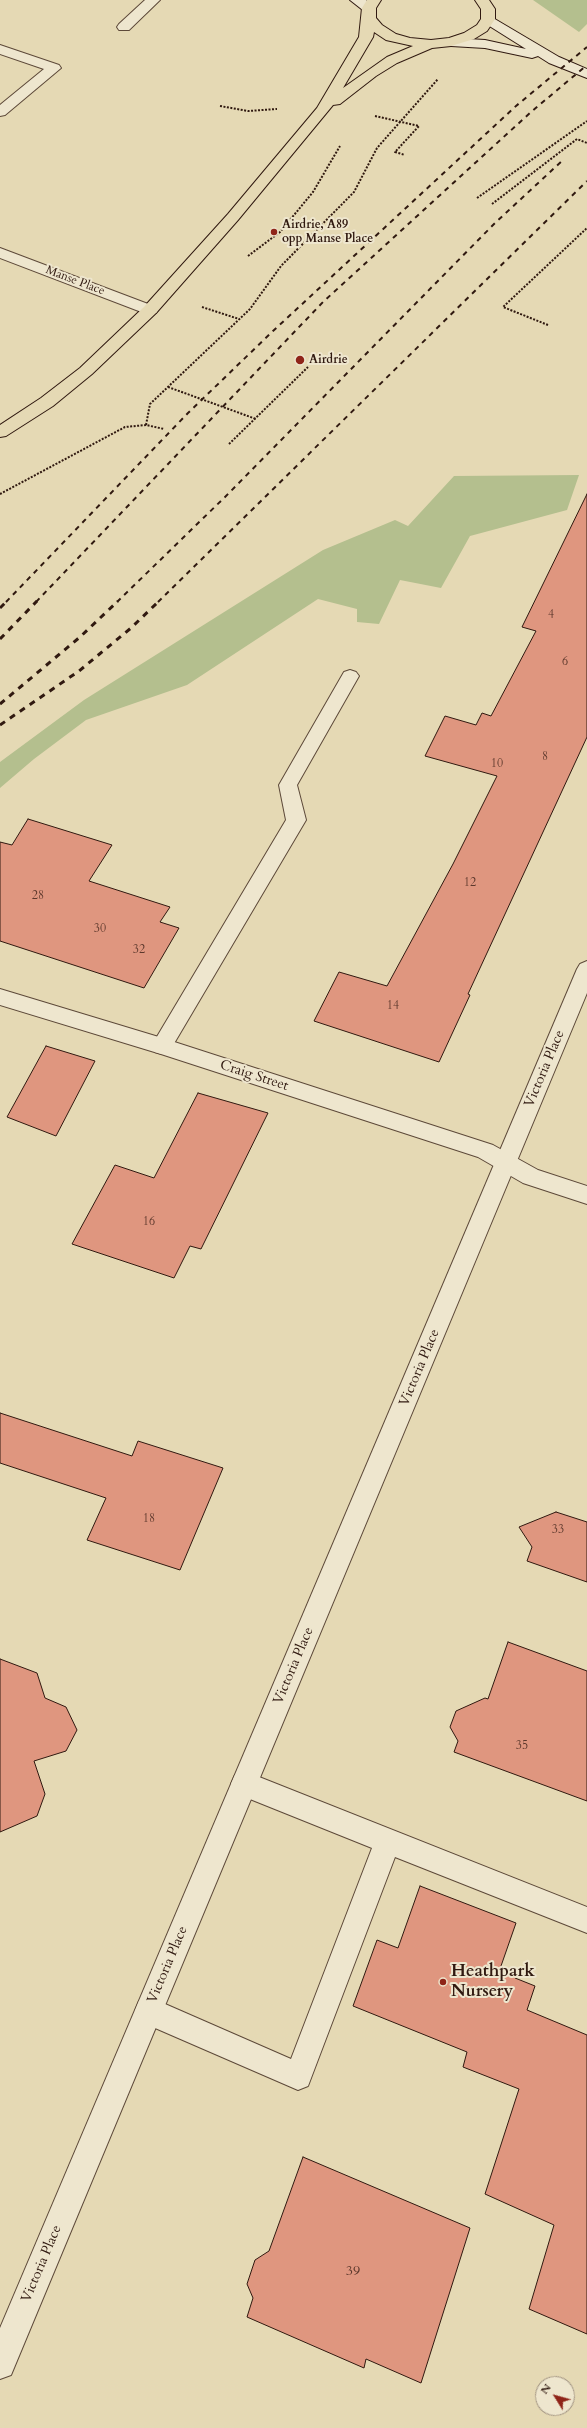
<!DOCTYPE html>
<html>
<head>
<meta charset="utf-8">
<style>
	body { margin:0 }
	#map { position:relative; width:587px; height:2428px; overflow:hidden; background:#e5d9b4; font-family:Cardo,serif }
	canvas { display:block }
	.north { position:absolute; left:535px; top:2376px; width:40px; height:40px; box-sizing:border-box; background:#eee6ce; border:1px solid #a29482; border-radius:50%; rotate:307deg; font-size:11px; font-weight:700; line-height:16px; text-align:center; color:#301910 }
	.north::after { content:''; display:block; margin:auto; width:14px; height:18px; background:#8f2418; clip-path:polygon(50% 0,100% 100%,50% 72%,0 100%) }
</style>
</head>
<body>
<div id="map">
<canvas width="587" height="2428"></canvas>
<div class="north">N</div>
</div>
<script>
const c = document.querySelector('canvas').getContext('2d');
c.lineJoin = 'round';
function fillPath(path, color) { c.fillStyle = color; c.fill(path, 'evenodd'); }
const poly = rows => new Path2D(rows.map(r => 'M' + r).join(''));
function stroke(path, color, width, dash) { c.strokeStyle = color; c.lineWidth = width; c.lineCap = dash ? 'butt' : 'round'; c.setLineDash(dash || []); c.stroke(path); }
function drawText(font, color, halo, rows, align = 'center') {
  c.font = font + ' Cardo,serif'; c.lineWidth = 4; c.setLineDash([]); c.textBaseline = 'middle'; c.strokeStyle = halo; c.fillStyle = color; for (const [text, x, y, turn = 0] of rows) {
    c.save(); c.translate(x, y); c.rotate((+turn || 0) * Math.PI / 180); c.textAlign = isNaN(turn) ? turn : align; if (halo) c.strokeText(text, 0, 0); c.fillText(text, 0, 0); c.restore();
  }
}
const green = poly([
	[533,0,587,0,587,24,579,32],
	[579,475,567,510,470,536,441,588,400,580,379,624,357,622,357,609,318,599,187,685,86,720,34,759,0,788,0,762,84,700,323,550,395,520,408,526,454,476]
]);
const building = poly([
	[587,494,587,737,468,994,470,995,439,1062,314,1021,339,972,387,986,453,864,497,776,425,756,445,716,476,725,482,713,491,716,536,631,522,627,587,494],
	[28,819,112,845,89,881,170,907,160,922,179,928,144,988,0,941,0,842,12,845,28,819],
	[46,1046,95,1061,56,1136,7,1117,46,1046],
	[198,1093,268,1113,201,1249,190,1246,174,1278,72,1244,115,1165,154,1178,198,1093],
	[0,1413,132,1456,138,1441,223,1468,180,1570,87,1540,106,1498,0,1463,0,1413],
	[556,1512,587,1522,587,1582,527,1561,532,1547,519,1527,556,1512],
	[508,1642,587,1671,587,1801,454,1752,458,1741,450,1727,456,1711,485,1698,488,1699,508,1642],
	[0,1659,37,1673,45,1698,66,1707,77,1730,66,1751,34,1761,45,1794,37,1816,0,1832,0,1659],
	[420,1886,516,1923,501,1966,517,1973,515,1978,535,1986,527,2010,587,2035,587,2334,529,2309,554,2225,485,2194,519,2089,463,2067,467,2052,353,2006,377,1940,398,1948,420,1886],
	[303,2157,470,2228,421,2383,366,2359,364,2368,247,2317,253,2298,247,2284,255,2260,269,2251,303,2157]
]);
const path = poly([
	[220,106,248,111,277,109],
	[375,116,419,126,395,152,405,155],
	[477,198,587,121],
	[492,204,577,139,587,143],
	[248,256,280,232,313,192,340,146],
	[202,307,239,319],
	[548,325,503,307,587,228],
	[146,425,150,404,250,309,281,266,354,192,377,148,438,79],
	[229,444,308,367],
	[0,494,125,427,146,425,164,429]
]);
const service = poly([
	[145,0,160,0,129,30,119,30,117,27,119,24,145,0],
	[0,45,59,65,61,68,5,115,0,116,0,105,44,69,0,54,0,45],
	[350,670,356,672,359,676,297,785,306,820,169,1052,162,1054,155,1052,152,1046,155,1040,286,820,279,785,344,672,350,670],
	[244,1771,587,1907,587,1933,395,1857,308,2086,298,2090,139,2021,135,2011,139,2001,149,1997,291,2059,372,1848,235,1793,231,1784,235,1775,244,1771]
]);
const minor = poly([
	[0,248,156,307,158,310,156,313,144,313,0,258,0,248],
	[0,989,162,1038,493,1145,538,1170,587,1186,587,1204,523,1183,478,1157,161,1054,0,1005,0,989]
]);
const tertiary = poly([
	[587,961,587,993,11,2375,0,2379,0,2328,577,969,580,964,587,961]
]);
const secondary = poly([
	[350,0,366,0,376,8,374,11,364,11,350,0],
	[488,15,559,57,587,69,587,78,549,63,538,56,532,58,485,48,451,46,444,42,451,38,485,40,526,49,483,22,481,19,483,16,488,15]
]);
const primary = poly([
	[367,0,381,0,376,8,376,18,382,25,396,34,410,38,431,40,449,38,464,33,477,25,481,19,481,9,475,0,489,0,495,9,495,19,487,31,474,39,451,46,432,48,397,63,376,76,340,104,333,105,238,220,156,313,92,374,53,406,6,436,0,437,0,425,41,398,80,368,144,307,228,214,317,108,359,37,362,8,367,0],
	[374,32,386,40,413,46,387,57,343,88,373,37,374,32]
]);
const railFar1 = poly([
	[6,602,188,413,273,331,516,106,587,47],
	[36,602,323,302,531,112,587,65],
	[117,602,226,496,495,223,563,160],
	[158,602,587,181]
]);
const rail = poly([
	[0,608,7,601],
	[0,639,37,601],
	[0,704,80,637,118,601],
	[0,725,79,671,131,628,159,601]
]);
const pathBridge = poly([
	[168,387,256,419]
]);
const markers = [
	[274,232,4,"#8f2418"],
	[300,360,5,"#8f2418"],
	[443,1982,4,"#8f2418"]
];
const farPoinames = [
	["Airdrie, A89",282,225],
	["opp Manse Place",282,239],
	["Airdrie",309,360]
];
const farStreetnames = [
	["Manse Place",75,281,21]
];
const numberNames = [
	["4",551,615],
	["6",565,662],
	["8",545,757],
	["10",497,764],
	["12",470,883],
	["28",38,896],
	["30",100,929],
	["32",139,950],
	["14",393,1006],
	["16",149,1222],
	["18",149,1519],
	["33",558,1530],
	["35",522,1746]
];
const streetNames = [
	["Victoria Place",545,1069,-67],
	["Craig Street",254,1076,18],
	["Victoria Place",420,1368,-67],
	["Victoria Place",294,1666,-67],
	["Victoria Place",168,1965,-67],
	["Victoria Place",42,2264,-67]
];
const nearNumbernames = [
	["39",353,2272]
];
const nearPoinames = [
	["Heathpark",451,1972],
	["Nursery",451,1992]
];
fillPath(green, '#b4bf8e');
fillPath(building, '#df967f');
stroke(building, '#301910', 1);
stroke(service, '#5d4939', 2);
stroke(minor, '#5d4939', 2);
stroke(tertiary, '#5d4939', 2);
stroke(secondary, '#301910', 2);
stroke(primary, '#301910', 2);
stroke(path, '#301910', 2, [2, 1.5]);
fillPath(service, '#eee6ce');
fillPath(minor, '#eee6ce');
fillPath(tertiary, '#eee6ce');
fillPath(secondary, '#eee6ce');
fillPath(primary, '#e5d9b4');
stroke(railFar1, '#301910', 2, [5, 5]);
stroke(rail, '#301910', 3, [6, 6]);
stroke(pathBridge, '#301910', 2, [2, 1.5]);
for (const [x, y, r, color] of markers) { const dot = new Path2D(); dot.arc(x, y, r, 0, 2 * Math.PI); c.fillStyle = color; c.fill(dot); stroke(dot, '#eee6ce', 1.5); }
drawText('bold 12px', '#301910', '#eee6ce', farPoinames, 'left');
drawText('12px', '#301910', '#eee6ce', farStreetnames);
drawText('12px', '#5c382c', null, numberNames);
drawText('14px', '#301910', '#eee6ce', streetNames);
drawText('14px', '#5c382c', null, nearNumbernames);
drawText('bold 17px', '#301910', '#eee6ce', nearPoinames, 'left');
</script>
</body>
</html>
